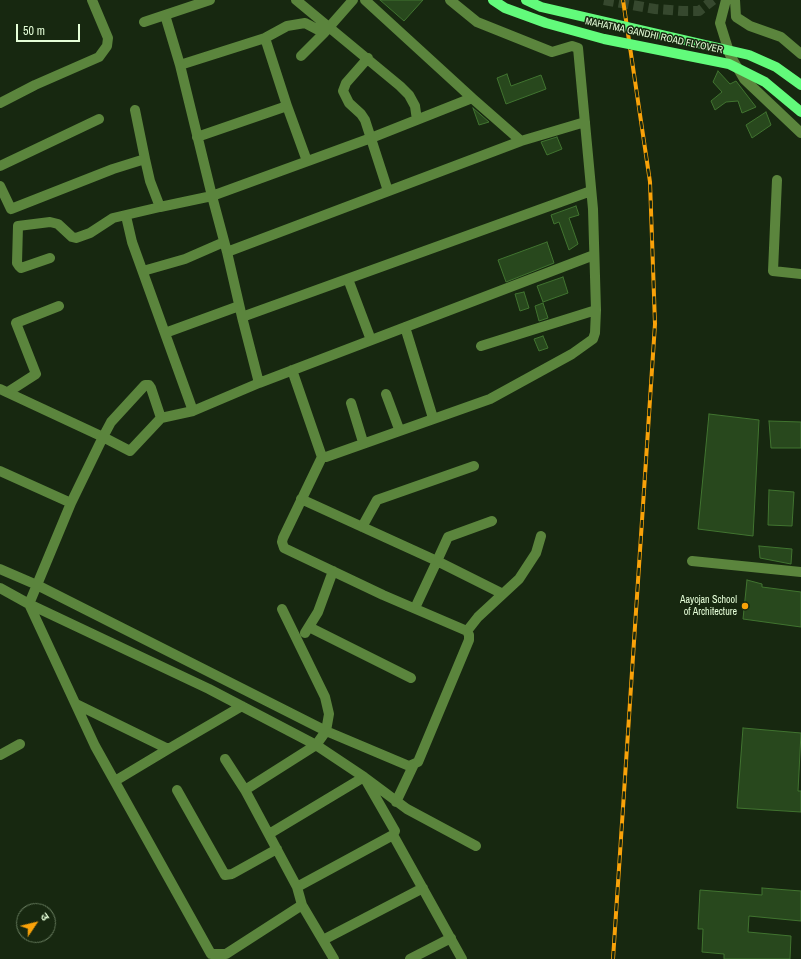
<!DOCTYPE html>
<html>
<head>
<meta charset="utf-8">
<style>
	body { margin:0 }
	#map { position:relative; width:801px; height:959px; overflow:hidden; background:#172810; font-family:"Archivo Narrow","Noto Sans Devanagari",sans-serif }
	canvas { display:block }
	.north { position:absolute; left:16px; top:903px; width:40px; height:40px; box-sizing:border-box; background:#172810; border:1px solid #697e60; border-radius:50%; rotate:55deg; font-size:11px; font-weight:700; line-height:16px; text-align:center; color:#e5fed8 }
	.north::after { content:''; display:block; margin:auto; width:14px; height:18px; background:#f9a209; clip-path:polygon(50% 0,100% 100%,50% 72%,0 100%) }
	.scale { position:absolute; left:16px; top:24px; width:64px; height:18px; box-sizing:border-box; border:2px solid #e5fed8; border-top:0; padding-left:5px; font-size:12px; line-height:14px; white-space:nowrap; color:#e5fed8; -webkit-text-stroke:3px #172810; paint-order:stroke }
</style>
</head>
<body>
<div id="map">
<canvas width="801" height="959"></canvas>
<div class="north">उ</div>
<div class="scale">50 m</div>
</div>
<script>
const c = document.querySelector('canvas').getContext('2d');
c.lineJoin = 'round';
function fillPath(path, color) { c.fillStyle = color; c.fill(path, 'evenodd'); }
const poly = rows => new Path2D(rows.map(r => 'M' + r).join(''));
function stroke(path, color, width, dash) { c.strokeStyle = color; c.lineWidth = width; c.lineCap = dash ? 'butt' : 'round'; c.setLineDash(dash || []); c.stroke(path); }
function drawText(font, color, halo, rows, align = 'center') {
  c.font = font + ' "Archivo Narrow",sans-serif'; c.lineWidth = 3; c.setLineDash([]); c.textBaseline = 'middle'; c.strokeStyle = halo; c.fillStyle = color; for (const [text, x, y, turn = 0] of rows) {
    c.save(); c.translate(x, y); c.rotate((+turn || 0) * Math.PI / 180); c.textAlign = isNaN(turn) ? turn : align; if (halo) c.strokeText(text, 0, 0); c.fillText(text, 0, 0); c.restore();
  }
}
const building = poly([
	[380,0,423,0,404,21,380,0],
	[718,71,730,84,736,81,756,107,742,113,738,101,726,102,715,110,711,101,722,92,713,82,718,71],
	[507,74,511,86,541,75,546,89,506,104,497,78,507,74],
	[473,108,489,122,479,125,473,108],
	[766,112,771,125,752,138,746,125,766,112],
	[557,137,562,149,547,155,541,142,557,137],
	[576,206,579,215,569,218,578,244,569,250,559,222,554,224,551,215,576,206],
	[547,242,554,263,506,282,498,260,547,242],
	[563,277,568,293,543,302,537,286,563,277],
	[524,292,529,308,520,311,515,294,524,292],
	[543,303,548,318,539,321,535,306,543,303],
	[543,336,548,348,539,351,534,339,543,336],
	[709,414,759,420,753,536,698,529,709,414],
	[769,421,801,422,801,448,771,448,769,421],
	[769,490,794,492,792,526,768,525,769,490],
	[759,546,792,549,791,564,760,558,759,546],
	[747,580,762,584,762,587,801,592,801,627,743,619,747,580],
	[743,728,801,733,798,791,801,791,801,812,737,808,743,728],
	[762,888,801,891,801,921,749,916,748,932,791,936,790,959,724,959,724,954,702,952,703,929,698,929,700,890,762,895,762,888]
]);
const minorTunnel = poly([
	[604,0,655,9,683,11,699,11,713,0]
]);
const minor = poly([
	[296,0,400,86,409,95,415,106,417,120],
	[365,0,472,98],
	[450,0,477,22,552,52,572,46,578,48,593,209,596,310,481,346],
	[726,0,720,23,730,55,744,79,801,133],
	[735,0,736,17,750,26,781,37,801,54],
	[144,22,210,0],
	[265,38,287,26,305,23,324,33],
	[301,56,324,33,353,0],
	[368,58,346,83,343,91,349,103,361,114,365,120,388,191],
	[180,65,265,38,287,106,197,137],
	[0,103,35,85,99,57,107,46,108,38,92,0],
	[287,106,307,161],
	[135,110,145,159],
	[0,166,99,119],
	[777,180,773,271,801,274],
	[0,186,11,209,113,169,145,159,150,181,160,207,212,196,180,65,165,15],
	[591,191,242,317,259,383,594,255],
	[126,216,132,242,193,411],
	[227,252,212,196,371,138,472,98,521,141],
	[50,258,21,268,19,266,17,263,18,226,50,222,58,224,72,237,76,238,90,233,113,218,160,207],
	[143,271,185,259,224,242],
	[348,279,371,340],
	[242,317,227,252,521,141,585,122],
	[405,327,433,418],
	[165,333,239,306],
	[292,370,322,457,326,457,490,399,572,354,593,339,595,333,596,310],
	[0,389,103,437,71,503,29,604,0,588],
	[8,392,36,374,16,323,59,306],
	[386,394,399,429],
	[351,403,363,442],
	[161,418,151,388,149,385,145,385,111,422,103,437,130,451,161,418,193,411,259,383],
	[0,471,71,503],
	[301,499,437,561,415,608],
	[492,521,448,537,437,561,503,594],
	[362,527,377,500,474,466],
	[692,561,801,572],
	[0,569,37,585,326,731,409,766,418,762,469,640,469,635,467,631,383,595,284,548,282,542,283,538,322,457],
	[282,609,325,697,329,714,326,731,316,745,209,689,29,604,95,746,211,954,226,954,302,905],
	[309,627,411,678],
	[467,631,478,617,519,579,536,553,541,536],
	[305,633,318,612,333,571],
	[76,704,166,748,170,748,242,706],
	[0,755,20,744],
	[225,759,245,790,297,887,302,905,334,959],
	[115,781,170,748],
	[177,790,225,875,232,874,277,849],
	[245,790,316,745,364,777,395,831,393,835,297,887],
	[396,802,414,764],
	[269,834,364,777,407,809,476,846],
	[393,835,462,959],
	[323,940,423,888],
	[410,959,451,938]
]);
const rail = poly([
	[613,959,655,324,650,182,623,0]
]);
const majorBridge = poly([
	[493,0,505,8,546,23,604,39,729,64,765,82,801,112],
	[526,0,541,7,749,55,776,67,801,85]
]);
const markers = [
	[745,606,4,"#f9a209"]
];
const streetNames = [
	["MAHATMA GANDHI ROAD FLYOVER",654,36,12]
];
const poiNames = [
	["Aayojan School",737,600],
	["of Architecture",737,612]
];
fillPath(building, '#28481d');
stroke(building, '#417430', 1);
stroke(minorTunnel, '#36482e', 10, [10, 5]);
stroke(minor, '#5b853d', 10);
stroke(rail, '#f9a209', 4);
stroke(rail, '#172810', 2.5, [8]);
stroke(majorBridge, '#62fb7b', 10);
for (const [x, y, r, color] of markers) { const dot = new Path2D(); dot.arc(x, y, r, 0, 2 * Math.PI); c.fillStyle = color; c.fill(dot); stroke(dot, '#172810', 1.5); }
drawText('10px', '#e5fed8', '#172810', streetNames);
drawText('10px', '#e5fed8', '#172810', poiNames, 'right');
</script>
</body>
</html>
